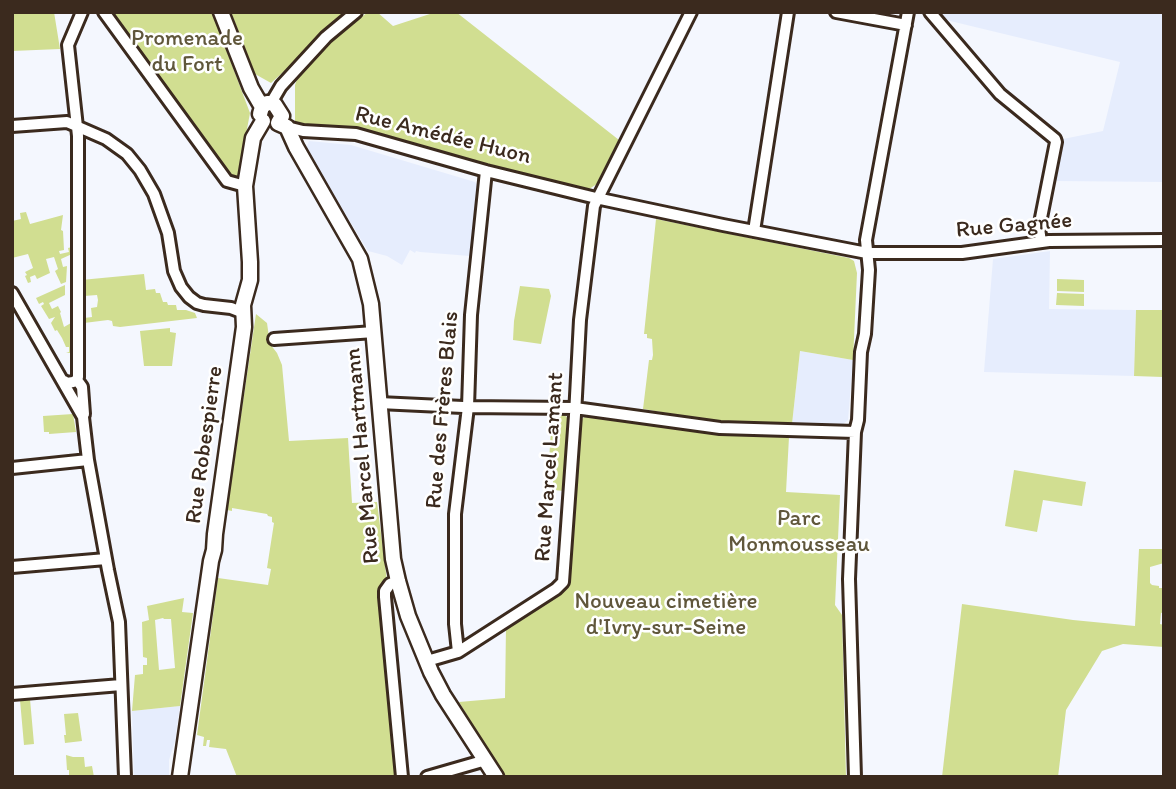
<!DOCTYPE html>
<html>
<head>
<meta charset="utf-8">
<style>
	body { margin:0 }
	#map { position:relative; width:1176px; height:789px; overflow:hidden; background:#f4f7fe; font-family:Itim,sans-serif }
	canvas { display:block }
	.frame { position:absolute; inset:0; border:14px solid #3b2a1e; pointer-events:none }
</style>
</head>
<body>
<div id="map">
<canvas width="1176" height="789"></canvas>
<div class="frame"></div>
</div>
<script>
const c = document.querySelector('canvas').getContext('2d');
c.lineJoin = 'round';
function fillPath(path, color) { c.fillStyle = color; c.fill(path, 'evenodd'); }
const poly = rows => new Path2D(rows.map(r => 'M' + r).join(''));
function stroke(path, color, width, dash) { c.strokeStyle = color; c.lineWidth = width; c.lineCap = dash ? 'butt' : 'round'; c.setLineDash(dash || []); c.stroke(path); }
function drawText(font, color, halo, rows, align = 'center') {
  c.font = font + ' Itim,sans-serif'; c.lineWidth = 5; c.setLineDash([]); c.textBaseline = 'middle'; c.strokeStyle = halo; c.fillStyle = color; for (const [text, x, y, turn = 0] of rows) {
    c.save(); c.translate(x, y); c.rotate((+turn || 0) * Math.PI / 180); c.textAlign = isNaN(turn) ? turn : align; if (halo) c.strokeText(text, 0, 0); c.fillText(text, 0, 0); c.restore();
  }
}
const built = poly([
	[930,12,1164,12,1164,182,1056,181,1063,139,1103,131,1120,62,942,19],
	[309,141,351,145,475,182,478,186,470,256,420,252,416,251,415,253,410,250,402,265,387,256,368,251,306,149],
	[1050,251,1049,309,1136,310,1134,376,984,372,993,259],
	[800,351,853,360,848,420,843,424,792,424],
	[180,706,175,741,169,760,169,777,134,777,132,711]
]);
const green = poly([
	[12,12,54,12,60,49,12,51],
	[110,12,212,12,250,113,238,177,230,176],
	[231,12,350,12,271,83,255,74],
	[368,12,377,12,393,26,436,12,456,12,619,140,597,184,589,189,480,162,357,128,302,126,295,122,295,85,299,74,336,37],
	[26,212,30,224,63,215,61,230,63,231,64,250,59,251,60,254,69,252,68,248,72,247,72,254,61,259,63,267,67,266,66,282,61,284,55,271,58,269,54,257,46,259,50,273,37,279,35,275,30,277,31,282,28,283,25,276,27,275,25,272,33,268,28,254,12,258,12,221,21,219,20,213],
	[656,219,849,258,854,261,857,273,853,360,800,351,792,424,721,422,643,409,649,360,652,360,653,355,652,339,647,338,647,334,644,334],
	[144,274,146,290,155,289,156,293,160,293,163,302,167,302,168,305,176,305,177,310,186,310,195,313,197,318,120,327,113,326,112,321,108,320,84,323,84,318,92,317,91,308,97,307,98,300,97,295,84,296,81,280],
	[1057,279,1084,280,1084,292,1057,291],
	[65,285,65,295,49,303,52,309,58,306,61,312,60,313,64,327,71,323,71,353,66,353,69,352,69,347,66,347,62,338,57,330,55,331,51,323,55,317,49,319,41,306,44,304,43,302,39,304,36,298],
	[520,286,549,289,551,296,541,344,513,340,514,321],
	[1057,293,1084,294,1084,306,1056,305],
	[1136,310,1164,310,1163,377,1134,376],
	[256,314,267,323,270,344,277,353,282,365,289,441,348,438,352,503,377,502,387,581,380,588,396,773,393,777,237,777,226,749,209,747,210,740,207,740,206,746,203,746,204,737,197,735,218,578,268,585,271,569,267,568,274,523,272,522,272,517,268,516,267,514,232,508,232,511,227,510],
	[170,328,170,332,176,333,172,366,144,366,140,331],
	[73,414,76,432,49,434,49,432,44,432,43,416],
	[564,414,568,419,564,491,553,490,553,476,548,476,552,415],
	[587,415,757,435,789,437,786,492,840,495,835,605,842,615,846,777,505,777,459,702,505,698,506,627,564,588,570,578,579,434,581,420],
	[1014,470,1086,482,1082,506,1043,500,1037,532,1005,526],
	[1139,549,1164,549,1164,563,1150,567,1150,583,1152,585,1159,586,1159,588,1164,588,1164,612,1161,613,1160,624,1164,625,1164,647,1123,644,1102,651,1066,710,1058,777,942,777,962,604,1073,620,1135,626],
	[184,598,182,612,193,613,180,706,132,711,135,675,143,674,143,665,147,665,147,658,143,657,142,622,149,620,147,606],
	[163,618,164,619,171,619,175,668,159,670,155,620],
	[30,699,34,744,24,745,20,700],
	[78,713,82,741,65,743,64,735,66,735,64,714],
	[66,755,73,757,84,757,85,767,92,766,94,777,69,777,69,770,67,770]
]);
const minor = poly([
	[104,12,227,181,245,186],
	[836,12,906,25],
	[930,12,1000,94,1055,139,1056,142,1039,228,1041,242],
	[271,103,281,86,326,37,356,12],
	[12,126,67,122,106,139,127,154,140,170,154,194,168,233,174,271,181,287,189,297,197,303,204,305,231,308,244,313],
	[287,127,303,131,356,134,486,171,596,198,723,225,867,253,962,253,1049,241,1164,240],
	[754,231,788,12],
	[12,293,83,417,88,460,108,570,119,622,125,777],
	[274,339,374,332],
	[77,380,82,387,84,414],
	[64,381,67,383,73,382,77,380,78,377,78,136,68,45,82,12],
	[379,403,463,407,575,408,720,428,855,432],
	[12,468,88,460],
	[12,567,106,559],
	[398,581,390,584,385,591,385,597,402,777],
	[458,652,455,624,455,514,468,407,471,315,486,171],
	[427,661,458,652,556,589,563,582,575,415,580,320,594,206,691,12],
	[12,694,121,685],
	[427,777,486,760],
	[855,777,849,579,855,432,858,420,861,352,865,334,869,270,866,240,908,12]
]);
const major = poly([
	[221,12,251,88,262,107],
	[260,114,262,107,267,103,271,103,275,105,282,116,278,123],
	[278,123,287,127,296,147,360,259,371,304,393,559,398,581,408,616,431,672,443,695,496,777],
	[180,777,211,561,214,550,215,534,244,327,243,305,250,280,250,262,245,186,253,138,263,121]
]);
const parkNames = [
	["Promenade",187,39],
	["du Fort",187,65],
	["Parc",799,519],
	["Monmousseau",799,545],
	["Nouveau cimetière",666,602],
	["d'Ivry-sur-Seine",666,628]
];
const streetNames = [
	["Rue Amédée Huon",443,136,14],
	["Rue Gagnée",1014,226,-5],
	["Rue des Frères Blais",443,410,-85],
	["Rue Robespierre",205,445,-82],
	["Rue Marcel Hartmann",363,456,-95],
	["Rue Marcel Lamant",550,467,-86]
];
fillPath(built, '#e6edfd');
fillPath(green, '#d1de91');
stroke(minor, '#3b2a1e', 16);
stroke(major, '#3b2a1e', 19);
stroke(minor, '#fff', 10);
stroke(major, '#fff', 14);
drawText('23px', '#60573b', '#fff', parkNames);
drawText('23px', '#3b2a1e', '#fff', streetNames);
</script>
</body>
</html>
